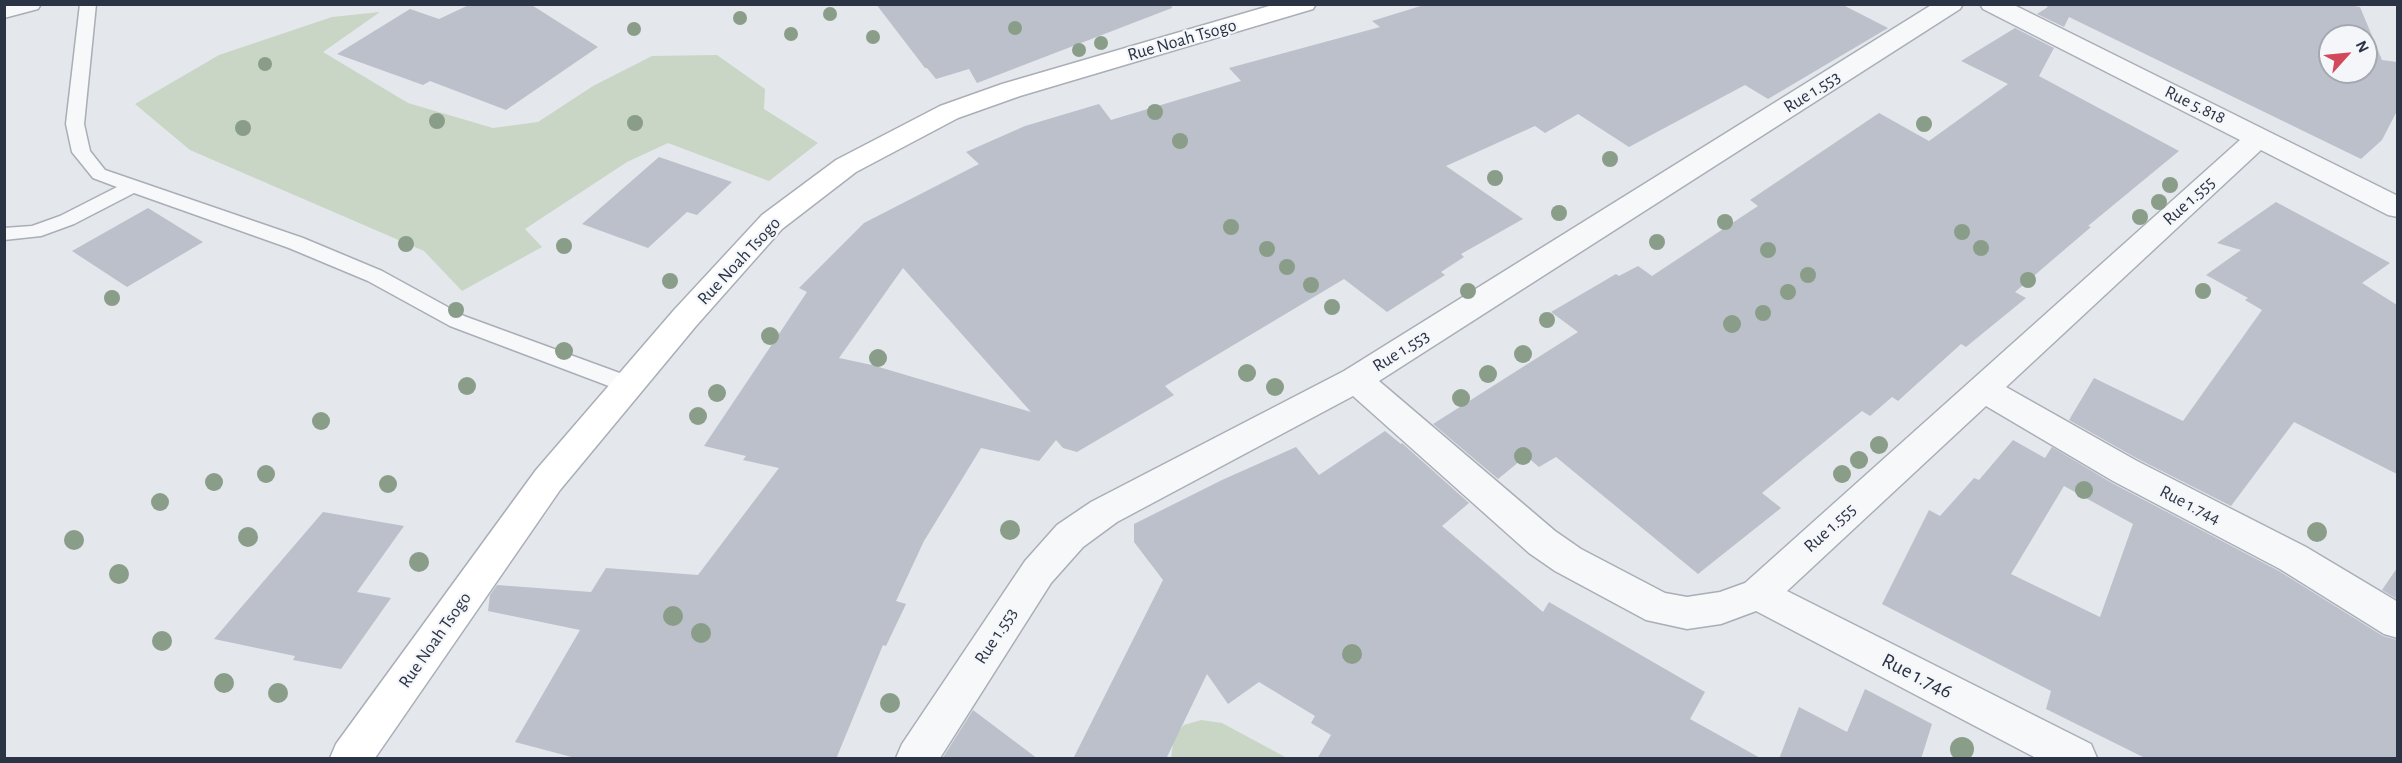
<!DOCTYPE html>
<html>
<head>
<meta charset="utf-8">
<style>
	body { margin:0 }
	#map { position:relative; width:2402px; height:763px; overflow:hidden; background:#e4e7ec; font-family:"Alegreya Sans",sans-serif }
	canvas { display:block }
	.frame { position:absolute; inset:0; border:6px solid #2b3445; pointer-events:none }
	.north { position:absolute; left:2318px; top:24px; width:60px; height:60px; box-sizing:border-box; background:#f4f6f9; border:2px solid #a4a8b1; border-radius:50%; rotate:63deg; font-size:16px; font-weight:700; line-height:24px; text-align:center; color:#2b3445 }
	.north::after { content:''; display:block; margin:auto; width:21px; height:27px; background:#d1495b; clip-path:polygon(50% 0,100% 100%,50% 72%,0 100%) }
</style>
</head>
<body>
<div id="map">
<canvas width="2402" height="763"></canvas>
<div class="frame"></div>
<div class="north">N</div>
</div>
<script>
const c = document.querySelector('canvas').getContext('2d');
c.lineJoin = 'round';
function fillPath(path, color) { c.fillStyle = color; c.fill(path, 'evenodd'); }
const poly = rows => new Path2D(rows.map(r => 'M' + r).join(''));
function stroke(path, color, width, dash) { c.strokeStyle = color; c.lineWidth = width; c.lineCap = dash ? 'butt' : 'round'; c.setLineDash(dash || []); c.stroke(path); }
function drawText(font, color, halo, rows, align = 'center') {
  c.font = font + ' "Alegreya Sans",sans-serif'; c.lineWidth = 4.5; c.setLineDash([]); c.textBaseline = 'middle'; c.strokeStyle = halo; c.fillStyle = color; for (const [text, x, y, turn = 0] of rows) {
    c.save(); c.translate(x, y); c.rotate((+turn || 0) * Math.PI / 180); c.textAlign = isNaN(turn) ? turn : align; if (halo) c.strokeText(text, 0, 0); c.fillText(text, 0, 0); c.restore();
  }
}
const green = poly([
	[380,12,323,52,408,103,493,128,538,122,593,86,652,56,717,55,765,89,764,109,818,143,769,181,668,143,627,162,525,229,542,247,462,291,424,251,190,150,135,104,219,55,332,17],
	[1201,720,1222,723,1287,758,1171,758,1174,736,1184,725]
]);
const building = poly([
	[471,4,530,4,598,47,506,110,430,81,423,85,337,54,410,9,439,19],
	[876,4,1171,4,1172,8,977,83,969,69,936,79,927,68,925,68],
	[1427,4,1841,4,1888,28,1768,99,1745,85,1629,147,1578,114,1545,133,1535,126,1446,166,1523,219,1461,254,1464,257,1441,272,1445,275,1387,312,1344,279,1165,386,1174,395,1077,452,1063,448,1056,440,1039,461,981,448,924,541,896,601,906,604,886,646,883,645,836,759,579,759,515,742,580,630,488,611,490,595,497,585,591,592,606,568,698,575,779,468,743,460,746,456,704,446,807,292,799,288,864,223,979,164,966,152,1025,126,1099,104,1111,120,1241,81,1229,68,1380,27,1372,21],
	[903,268,1031,412,872,365,839,358],
	[2043,4,2345,4,2360,7,2382,60,2397,62,2397,111,2382,140,2361,159,2069,17,2064,27,2037,14,2048,7],
	[2330,36,2366,36,2366,72,2330,72],
	[2015,28,2054,48,2039,76,2179,151,2088,226,2091,227,2015,292,2026,298,1966,347,1961,344,1898,401,1892,397,1870,416,1862,411,1762,493,1781,508,1698,574,1556,457,1539,467,1526,456,1498,479,1433,424,1578,332,1551,312,1616,274,1619,276,1638,266,1652,276,1758,206,1750,200,1879,113,1929,141,2008,84,1961,61],
	[659,157,732,182,697,215,687,212,648,248,582,224],
	[2276,202,2390,263,2362,283,2397,305,2397,474,2294,422,2231,506,2138,459,2069,420,2094,378,2183,421,2262,310,2245,300,2248,298,2206,275,2241,250,2217,243],
	[148,208,203,242,127,287,72,251],
	[1385,431,1401,444,1402,443,1469,503,1442,526,1543,612,1549,602,1705,692,1690,719,1762,759,1317,759,1331,735,1311,723,1315,716,1259,682,1228,704,1207,674,1166,759,1073,759,1163,580,1134,542,1134,524,1222,480,1296,447,1319,475],
	[2013,440,2045,458,2052,447,2112,483,2279,571,2383,636,2397,640,2397,759,2147,759,2046,709,2051,691,1882,604,1929,510,1940,516,1974,478,1979,480],
	[2064,486,2133,524,2100,617,2011,574],
	[323,512,404,526,357,592,391,598,341,669,293,660,295,656,214,639],
	[2397,568,2397,599,2382,590],
	[1865,689,1932,724,1921,759,1779,759,1799,707,1847,732],
	[973,710,1038,759,942,759]
]);
const lane = poly([
	[80,4,96,4,84,124,90,151,105,170,303,238,382,271,464,316,636,379,640,385,636,391,629,393,622,391,450,326,368,281,289,248,134,193,74,224,41,236,4,240,4,228,32,226,60,216,117,187,93,178,72,152,66,124,80,4]
]);
const street = poly([
	[4,4,41,4,38,9,4,18,4,4],
	[1933,4,1963,4,1960,9,1379,381,1555,531,1581,549,1665,593,1687,597,1720,592,1745,583,2240,140,1983,9,1980,4,2012,4,2398,196,2398,217,2388,215,2261,150,2006,387,2137,461,2306,547,2398,602,2398,638,2384,634,2280,569,2113,481,1986,406,1787,591,2091,744,2097,758,2036,758,1756,611,1721,624,1687,629,1646,620,1555,571,1529,553,1353,396,1117,522,1083,547,1051,583,940,758,896,758,902,744,1025,561,1057,525,1091,502,1344,371,1933,4]
]);
const secondary = poly([
	[1276,4,1316,4,1313,9,1020,96,958,118,856,172,782,229,696,326,560,490,375,758,330,758,336,744,536,470,674,310,762,215,836,160,940,106,1002,84,1276,4]
]);
const trees = [
	[830,14,7],
	[740,18,7],
	[1015,28,7],
	[634,29,7],
	[791,34,7],
	[873,37,7],
	[1101,43,7],
	[1079,50,7],
	[265,64,7],
	[1155,112,8],
	[437,121,8],
	[635,123,8],
	[1924,124,8],
	[243,128,8],
	[1180,141,8],
	[1610,159,8],
	[1495,178,8],
	[2170,185,8],
	[2159,202,8],
	[1559,213,8],
	[2140,217,8],
	[1725,222,8],
	[1231,227,8],
	[1962,232,8],
	[1657,242,8],
	[406,244,8],
	[564,246,8],
	[1981,248,8],
	[1267,249,8],
	[1768,250,8],
	[1287,267,8],
	[1808,275,8],
	[2028,280,8],
	[670,281,8],
	[1311,285,8],
	[1468,291,8],
	[2203,291,8],
	[1788,292,8],
	[112,298,8],
	[1332,307,8],
	[456,310,8],
	[1763,313,8],
	[1547,320,8],
	[1732,324,9],
	[770,336,9],
	[564,351,9],
	[1523,354,9],
	[878,358,9],
	[1247,373,9],
	[1488,374,9],
	[467,386,9],
	[1275,387,9],
	[717,393,9],
	[1461,398,9],
	[698,416,9],
	[321,421,9],
	[1879,445,9],
	[1523,456,9],
	[1859,460,9],
	[266,474,9],
	[1842,474,9],
	[214,482,9],
	[388,484,9],
	[2084,490,9],
	[160,502,9],
	[1010,530,10],
	[2317,532,10],
	[248,537,10],
	[74,540,10],
	[419,562,10],
	[119,574,10],
	[673,616,10],
	[701,633,10],
	[162,641,10],
	[1352,654,10],
	[224,683,10],
	[278,693,10],
	[890,703,10],
	[1962,749,12]
];
const streetNames = [
	["Rue Noah Tsogo",1182,40,-16],
	["Rue 1.553",1812,92,-32],
	["Rue 5.818",2195,105,26],
	["Rue 1.555",2189,201,-42],
	["Rue Noah Tsogo",739,261,-47],
	["Rue 1.553",1401,351,-32],
	["Rue 1.744",2190,505,27],
	["Rue 1.555",1830,528,-42],
	["Rue 1.553",996,636,-57],
	["Rue Noah Tsogo",435,640,-55]
];
const nearStreetnames = [
	["Rue 1.746",1917,676,27]
];
fillPath(green, '#c9d6c5');
fillPath(building, '#bbc0ca');
stroke(lane, '#a9aeb7', 3);
stroke(street, '#a9aeb7', 3);
stroke(secondary, '#a9aeb7', 3);
fillPath(lane, '#f7f8fa');
fillPath(street, '#f7f8fa');
fillPath(secondary, '#fff');
c.fillStyle = '#899d89';
for (const [x, y, r] of trees) { c.beginPath(); c.arc(x, y, r, 0, 2 * Math.PI); c.fill(); }
drawText('18px', '#2b3445', '#f4f6f9', streetNames);
drawText('21px', '#2b3445', '#f4f6f9', nearStreetnames);
</script>
</body>
</html>
